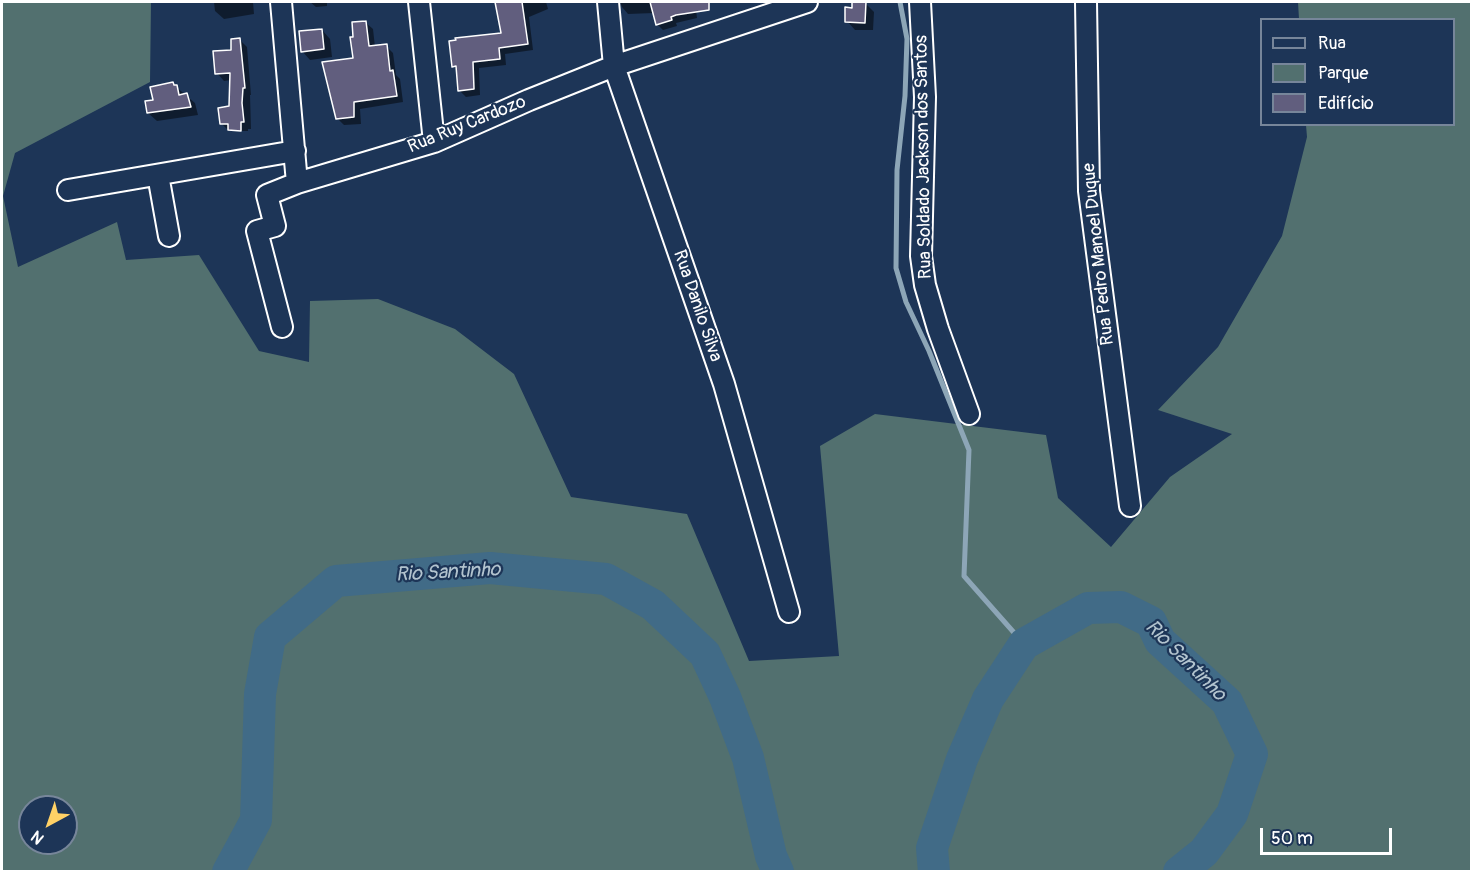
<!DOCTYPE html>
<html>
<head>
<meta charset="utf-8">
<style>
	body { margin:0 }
	#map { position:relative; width:1473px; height:873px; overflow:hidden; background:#1d3557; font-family:Pangolin,sans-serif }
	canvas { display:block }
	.frame { position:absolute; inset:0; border:3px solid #fff; pointer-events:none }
	.legend { position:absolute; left:1260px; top:18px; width:195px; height:108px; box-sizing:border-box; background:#1d3557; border:2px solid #77869a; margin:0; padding:8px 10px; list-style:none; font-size:18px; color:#fff }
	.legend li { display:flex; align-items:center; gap:12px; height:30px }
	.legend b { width:30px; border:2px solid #77869a }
	.north { position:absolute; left:18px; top:795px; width:60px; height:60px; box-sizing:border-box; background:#1d3557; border:2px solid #77869a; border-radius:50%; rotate:220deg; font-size:16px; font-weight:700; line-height:24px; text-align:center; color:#fff }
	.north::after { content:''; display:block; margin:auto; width:21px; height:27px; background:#ffd166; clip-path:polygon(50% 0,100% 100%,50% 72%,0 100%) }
	.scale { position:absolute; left:1260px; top:828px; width:132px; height:27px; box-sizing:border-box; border:3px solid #fff; border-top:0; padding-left:8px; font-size:18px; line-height:21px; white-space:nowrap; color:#fff; -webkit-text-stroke:4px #1d3557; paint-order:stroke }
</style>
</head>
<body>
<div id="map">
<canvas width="1473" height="873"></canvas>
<div class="frame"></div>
<ul class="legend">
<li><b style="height:8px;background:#1d3557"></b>Rua</li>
<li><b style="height:16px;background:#52706f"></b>Parque</li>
<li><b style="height:16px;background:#615e7e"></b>Edifício</li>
</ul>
<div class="north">N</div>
<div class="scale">50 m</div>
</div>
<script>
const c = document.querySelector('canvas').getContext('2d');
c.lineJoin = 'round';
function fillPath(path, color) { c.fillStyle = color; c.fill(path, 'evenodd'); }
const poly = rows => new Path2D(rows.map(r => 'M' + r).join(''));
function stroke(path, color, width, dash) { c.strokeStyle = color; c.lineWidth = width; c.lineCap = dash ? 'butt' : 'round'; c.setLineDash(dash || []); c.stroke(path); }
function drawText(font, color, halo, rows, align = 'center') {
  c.font = font + ' Pangolin,sans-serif'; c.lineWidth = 4.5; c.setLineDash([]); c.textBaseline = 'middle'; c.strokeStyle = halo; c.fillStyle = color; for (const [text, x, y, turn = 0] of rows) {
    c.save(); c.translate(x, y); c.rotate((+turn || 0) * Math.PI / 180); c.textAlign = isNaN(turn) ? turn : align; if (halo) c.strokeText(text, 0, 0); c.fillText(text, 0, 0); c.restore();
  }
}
const green = poly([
	[2,2,151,2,150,82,15,153,3,196,18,267,117,222,126,260,199,255,259,351,309,362,310,301,378,299,455,329,514,374,571,497,687,514,749,661,839,656,820,446,875,414,1046,435,1058,498,1111,547,1170,477,1232,434,1158,410,1218,347,1282,236,1307,137,1306,125,1454,124,1454,20,1299,19,1298,2,1471,2,1471,871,2,871],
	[30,807,66,807,66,843,30,843]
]);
const shadow = poly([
	[214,2,253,2,254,14,224,19,215,11],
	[310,2,327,2,327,6,316,7],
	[496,2,546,2,548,9,529,17,533,50,505,54,506,65,479,68,480,95,466,97,459,90,458,70,454,66,503,34],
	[620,2,695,2,697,18,676,23,677,26,663,30,657,24,654,13,628,14,622,7],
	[866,4,874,12,873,30,855,30,847,21,853,9],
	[365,22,373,29,375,47,386,46,393,53,396,75,400,79,403,102,360,109,361,124,344,125,337,118],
	[322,30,330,39,332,57,310,60,302,51],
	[240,40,247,47,251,95,250,95,251,129,248,129,248,131,229,131,222,124,230,108,231,80,224,81,217,73],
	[175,86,195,103,198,115,157,121,148,113,155,101]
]);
const stream = poly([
	[900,2,907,39,905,96,897,170,896,268,906,302,929,351,969,450,964,576,1024,644]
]);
const river = poly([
	[228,872,256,820,260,694,270,637,336,581,490,568,606,579,653,605,705,654,725,697,748,758,771,856,778,872],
	[934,872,932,848,962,759,988,699,1024,644,1088,608,1121,607,1151,622,1160,641,1227,702,1252,754,1232,814,1204,852,1179,872]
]);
const building = poly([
	[495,2,522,2,528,44,499,48,500,59,473,62,474,89,458,91,456,66,452,67,449,41,456,40,455,38,501,33,495,2],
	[650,2,709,2,709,10,676,15,671,17,672,20,656,25,650,2],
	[852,2,866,2,865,23,845,22,845,7,852,8,852,2],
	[366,21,369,46,387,44,390,71,393,70,397,96,354,102,354,117,336,119,322,62,353,58,350,37,353,37,352,22,366,21],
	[322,29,324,49,301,52,299,31,322,29],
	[240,38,245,88,243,88,242,103,244,122,241,122,241,131,228,130,228,124,220,124,218,108,229,106,230,73,215,74,213,51,231,50,231,39,240,38],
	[173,82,174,85,177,85,179,95,187,93,191,107,147,113,145,101,153,100,150,87,173,82]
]);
const street = poly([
	[281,2,297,183,434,142,529,100,614,66,807,2],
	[419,2,434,142],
	[608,2,614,66,724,384,789,612],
	[920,2,925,97,921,256,925,285,938,329,969,414],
	[1086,2,1089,191,1130,506],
	[158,175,169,236],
	[68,190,295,151],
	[282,327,257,231,275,226,267,195,297,183]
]);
const streetNames = [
	["Rua Ruy Cardozo",467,125,-22],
	["Rua Soldado Jackson dos Santos",924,157,-91],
	["Rua Pedro Manoel Duque",1099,254,-96],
	["Rua Danilo Silva",697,306,71]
];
const waterNames = [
	["Rio Santinho",448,573,-3],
	["Rio Santinho",1185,661,45]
];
fillPath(green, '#52706f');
fillPath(shadow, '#0007');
stroke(stream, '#8da6b7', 5);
stroke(river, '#416b87', 32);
fillPath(building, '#615e7e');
stroke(building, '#fff', 1.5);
stroke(street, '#fff', 24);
stroke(street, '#1d3557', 20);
drawText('18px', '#fff', '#1d3557', streetNames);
drawText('italic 20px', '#b3c4cf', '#1d3557', waterNames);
</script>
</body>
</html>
